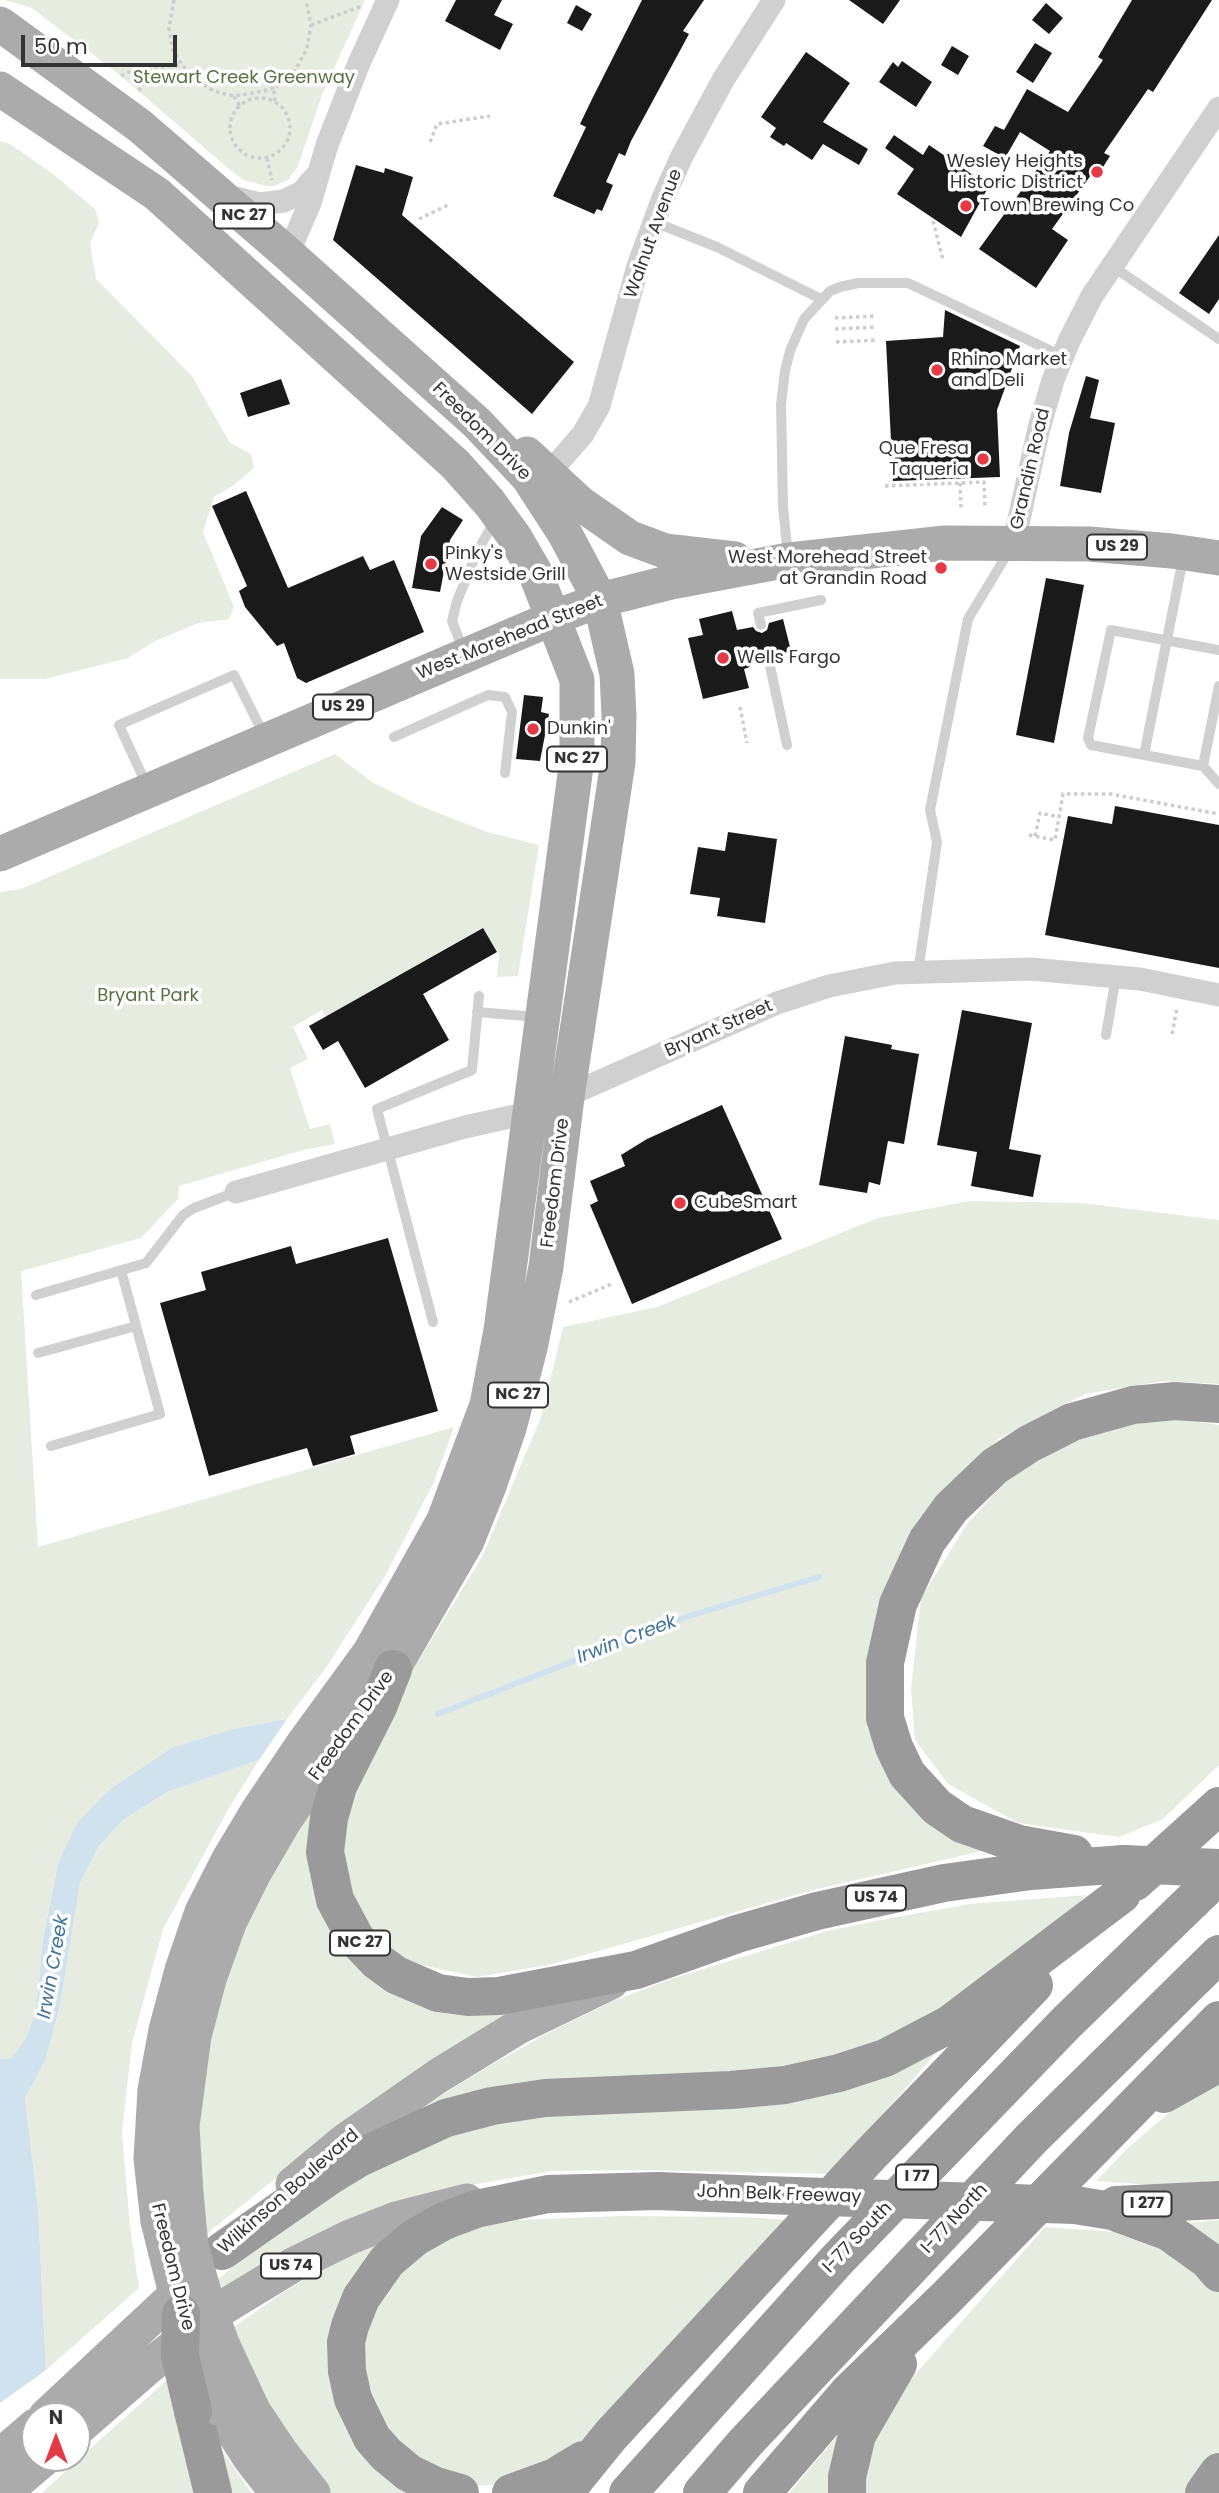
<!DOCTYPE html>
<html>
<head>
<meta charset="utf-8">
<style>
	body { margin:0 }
	#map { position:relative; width:1219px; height:2493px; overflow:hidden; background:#fff; font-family:Poppins,sans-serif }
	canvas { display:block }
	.north { position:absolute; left:21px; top:2402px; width:70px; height:70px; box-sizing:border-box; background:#fff; border:2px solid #adadad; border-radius:50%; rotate:0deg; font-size:19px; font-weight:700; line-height:28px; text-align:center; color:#333 }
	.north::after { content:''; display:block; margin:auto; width:24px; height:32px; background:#e63946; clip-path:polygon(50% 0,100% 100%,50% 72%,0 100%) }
	.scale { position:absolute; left:21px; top:35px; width:156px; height:32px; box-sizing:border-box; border:4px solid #333; border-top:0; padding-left:9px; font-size:21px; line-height:24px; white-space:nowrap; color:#333; -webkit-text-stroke:5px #fff; paint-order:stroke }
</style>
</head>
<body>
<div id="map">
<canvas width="1219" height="2493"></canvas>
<div class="north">N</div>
<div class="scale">50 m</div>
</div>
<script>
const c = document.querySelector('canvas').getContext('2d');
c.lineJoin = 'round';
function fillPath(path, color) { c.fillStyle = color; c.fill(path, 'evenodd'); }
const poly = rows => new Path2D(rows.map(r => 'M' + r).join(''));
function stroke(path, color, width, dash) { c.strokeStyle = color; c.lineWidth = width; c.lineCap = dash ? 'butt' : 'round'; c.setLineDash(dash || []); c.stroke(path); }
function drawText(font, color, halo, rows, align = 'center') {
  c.font = font + ' Poppins,sans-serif'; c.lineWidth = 7; c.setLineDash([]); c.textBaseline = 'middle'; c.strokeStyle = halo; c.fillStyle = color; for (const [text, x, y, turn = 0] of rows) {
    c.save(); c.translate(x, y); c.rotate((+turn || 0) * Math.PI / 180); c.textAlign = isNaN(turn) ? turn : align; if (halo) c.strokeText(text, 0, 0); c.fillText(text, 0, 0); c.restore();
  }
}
const green = poly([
	[5,0,365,0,322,95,298,166,288,180,274,186,266,186,244,180,230,170,121,76,32,8],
	[0,141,10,144,53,174,95,209,99,223,90,243,96,279,192,376,230,443,251,454,254,468,234,485,214,497,203,532,234,607,229,619,199,623,155,641,128,658,45,679,0,679],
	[335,754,372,782,418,805,487,832,539,845,518,976,497,977,499,954,482,928,326,1017,322,1010,293,1027,308,1059,290,1068,310,1129,330,1124,335,1144,303,1150,179,1186,178,1199,141,1238,21,1271,38,1547,454,1427,433,1484,385,1576,325,1669,287,1719,233,1729,58,1864,43,1939,36,2012,26,2038,11,2059,0,2059,0,892,21,889],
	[970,1201,1082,1203,1219,1220,1219,1384,1164,1381,1085,1394,998,1439,919,1519,884,1591,867,1658,867,1728,898,1783,991,1849,813,1890,553,1964,478,1977,407,1962,355,1915,340,1853,349,1792,387,1712,483,1555,541,1417,563,1327,657,1307,878,1218],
	[1180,1419,1219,1425,1219,1765,1163,1819,1119,1837,1018,1823,948,1784,915,1740,911,1689,921,1598,967,1524,1009,1478,1081,1437,1133,1424],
	[259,1760,229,1808,163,1929,132,2043,122,2132,130,2226,139,2288,46,2370,38,2207,25,2098,45,2061,60,2006,80,1883,99,1846,123,1820,167,1792],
	[326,1778,342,1945,515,2007,318,2144,204,2236,196,2178,199,2076,234,1945],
	[1087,1895,1008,1970,865,2056,384,2131,489,2066,548,2033,613,2001,671,1979,827,1931,891,1918,970,1904],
	[931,2050,935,2054,832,2174,634,2170,553,2171,477,2184,411,2200,219,2291,216,2281,295,2213,448,2129],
	[1219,2079,1219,2181,1152,2185,1096,2181,1128,2148,1171,2111],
	[619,2216,743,2217,789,2220,576,2453,513,2484,474,2486,412,2462,364,2393,362,2330,393,2272,466,2230,516,2220],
	[1219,2220,1219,2252,1178,2224],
	[1045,2227,1115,2232,1155,2241,1196,2267,1219,2292,1219,2452,1217,2457,1191,2493,858,2493,876,2419],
	[392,2237,336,2346,416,2493,330,2493,263,2401,231,2329,284,2292,325,2267],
	[167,2380,198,2493,42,2493,93,2446],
	[850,2421,837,2493,789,2493],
	[215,2441,252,2493,228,2493]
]);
const water = poly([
	[287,1719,259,1760,167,1792,123,1820,99,1846,80,1883,60,2006,45,2061,25,2098,38,2207,46,2370,0,2403,0,2059,11,2059,26,2038,36,2012,43,1939,58,1864,77,1823,109,1790,172,1748,233,1729]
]);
const stream = poly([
	[438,1714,686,1617,819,1577]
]);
const building = poly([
	[456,0,502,0,494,15,513,24,500,50,445,21],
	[642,0,704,0,683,31,689,34,631,141,625,156,619,153,606,182,613,185,602,211,597,209,594,214,553,196,586,127,580,124,593,97],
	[849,0,900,0,883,24],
	[1132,0,1212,0,1153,92,1148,89,1104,153,1110,156,1096,178,1091,175,1052,229,1068,240,1036,288,979,249,1050,151,1020,132,1005,158,983,146,995,126,1004,130,1027,89,1068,112,1103,60,1098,57],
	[1046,3,1063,18,1049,34,1032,20],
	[576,5,592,14,582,31,567,23],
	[1035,43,1052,53,1033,83,1016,72],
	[952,46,969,56,958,75,941,65],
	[806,52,850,83,823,122,868,149,859,165,823,144,812,160,786,143,784,146,770,137,776,128,761,117],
	[902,61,932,82,916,107,879,82,893,62,898,67],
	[894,135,923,155,929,145,989,186,961,237,897,194,914,169,885,148],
	[356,165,384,173,385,168,413,177,402,215,574,362,532,414,333,240],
	[1219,235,1219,299,1209,314,1179,293],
	[945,310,1020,346,997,410,1000,477,893,481,886,341,943,337],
	[1086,376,1099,380,1090,418,1115,423,1101,493,1060,486,1069,433],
	[281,379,290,404,248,417,240,393],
	[246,491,288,588,363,556,370,570,394,560,424,632,306,683,297,678,284,643,277,646,245,607,239,591,247,586,212,506],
	[442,507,463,520,450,540,440,592,412,588,421,536],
	[1046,578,1084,585,1054,743,1016,735],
	[732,611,737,630,753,627,756,631,762,633,767,630,769,623,783,619,791,651,776,655,771,650,763,651,760,658,749,661,750,667,744,669,749,688,703,699,688,638,703,635,699,619],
	[524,695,543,697,541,712,549,714,540,761,516,759],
	[1115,806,1219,825,1219,968,1045,935,1068,816,1112,824],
	[728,832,777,839,765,923,717,916,720,898,690,894,698,847,725,851],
	[483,928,497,952,423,994,449,1040,365,1088,338,1041,323,1050,309,1026],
	[962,1010,1032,1023,1009,1149,1041,1155,1033,1197,971,1186,977,1152,937,1145],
	[845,1036,892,1045,891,1049,919,1054,904,1144,888,1141,880,1185,869,1182,867,1193,819,1185],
	[722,1105,782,1239,632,1304,590,1205,598,1201,590,1181,625,1166,621,1155,647,1139],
	[388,1238,438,1411,350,1436,355,1454,313,1466,307,1448,209,1476,160,1303,206,1290,201,1272,291,1246,296,1264]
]);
const path = poly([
	[174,0,169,28,172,48,182,65,196,80,214,91,234,96,264,91,277,86,295,70,307,49,311,25,306,0],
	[311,25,362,6],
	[121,76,137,68,182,65],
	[139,91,147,78,149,68],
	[234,96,239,105,237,109],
	'230 128a30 30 0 1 1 60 0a30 30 0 1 1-60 0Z',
	[275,101,274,92,277,86],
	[430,142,437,124,490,116],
	[267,158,272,180],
	[419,219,450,204],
	[933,221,943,260],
	[835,318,877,316],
	[835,329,877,327],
	[836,342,878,340],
	[960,483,961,508],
	[885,486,984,482,985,508],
	[740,707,747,743],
	[1029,835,1055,840,1063,794,1111,794,1219,814],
	[1035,836,1040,813,1059,817],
	[1172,1034,1177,1008],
	[569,1302,614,1283]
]);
const service = poly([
	[654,222,717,247,821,299],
	[1112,266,1219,339],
	[788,557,783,506,781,404,785,371,790,351,804,319,830,291,840,287,858,283,908,283,1062,356],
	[761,625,758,613,821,600],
	[1219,650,1111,630,1088,738,1091,745,1203,766,1219,784],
	[464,652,452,621,457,601,478,550,496,519],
	[768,657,787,745],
	[394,737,488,695,505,697,512,712,505,773],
	[1144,755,1183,559],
	[1203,766,1219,686],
	[147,786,119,725,234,675,265,737],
	[918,972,937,842,930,810,968,619,1009,551],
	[477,1012,537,1017],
	[1106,1035,1116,976],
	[36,1295,146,1263,183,1215,194,1208,236,1192],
	[433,1322,377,1109,472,1070,479,996],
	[38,1353,136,1326],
	[51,1446,160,1414,121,1270]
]);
const minor = poly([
	[227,196,260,204,284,201,302,192,315,177],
	[288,254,310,203,327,145,359,63,388,0],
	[550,472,583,434,599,406,638,266,663,198,682,156,723,80,774,0],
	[1014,542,1039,428,1053,380,1069,341,1092,296,1219,108],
	[236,1192,465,1127,528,1113,777,1003,829,986,895,973,1031,969,1140,979,1219,995]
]);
const primary = poly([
	[0,24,140,126,288,254,477,423,528,477,565,534,600,600,617,674,619,716,618,762,567,1097,546,1267,530,1348,509,1428,489,1486,467,1541,393,1669,326,1760,283,1823,254,1873,229,1923,209,1979,194,2036,182,2126,186,2194],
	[0,89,157,194,455,464,489,502,514,536,535,572,577,680,577,759,501,1330,487,1405,444,1520,370,1652,303,1744,259,1809,229,1859,202,1912,182,1970,166,2030,155,2090,151,2159,158,2221],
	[527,454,581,504,630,538,665,551,735,559],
	[0,854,553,618,600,600,671,582,789,560,945,543,1089,544,1172,551,1219,558],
	[293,2184,346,2140,438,2076,518,2027,611,1982],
	[243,2389,254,2412,280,2451,313,2493],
	[218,2408,250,2458,277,2493],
	[46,2416,197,2275],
	[77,2429,147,2368,224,2307,293,2265,350,2237,396,2219,467,2201],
	[0,2456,35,2426],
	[4,2493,45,2458]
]);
const motorway = poly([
	[393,1669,378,1707,338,1786,329,1818,325,1852,335,1900,356,1939,377,1961,396,1975,438,1993,468,1997,499,1996,636,1970,737,1934,817,1911,944,1883,1031,1871,1124,1864],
	[1074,1854,1019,1844,962,1824,937,1807,907,1774,894,1747,885,1718,885,1663,898,1604,927,1541,951,1508,995,1466,1029,1444,1072,1422,1133,1405,1175,1401,1219,1404],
	[1135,1882,1219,1806],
	[1164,2094,1219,2063],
	[1075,2205,1112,2211,1169,2232,1208,2260,1219,2273],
	[1116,2205,1219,2200],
	[222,2251,331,2175,359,2158,446,2118,492,2106,545,2098,731,2090,785,2085,839,2073,885,2058,950,2024,1122,1894],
	[193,2411,213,2493],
	[460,2493,436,2486,409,2473,386,2454,372,2438,353,2399,347,2371,346,2342,350,2326,361,2298,387,2261,414,2238,444,2221,476,2209,548,2194,658,2191,764,2195],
	[511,2493,555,2477,583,2460],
	[564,2493,611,2435,869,2156,1034,1985],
	[628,2493,837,2260,1067,2022,1219,1875],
	[702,2493,745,2443,1031,2139,1219,1954],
	[762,2493,849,2392,946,2298,1219,2020],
	[847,2493,847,2477,857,2435,898,2364],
	[1204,2493,1219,2472]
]);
const primaryBridge = poly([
	[186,2194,191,2246,207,2303,223,2346,243,2389],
	[158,2221,181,2314,199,2367,218,2408]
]);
const motorwayBridge = poly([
	[1124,1864,1219,1868],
	[764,2195,1075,2205],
	[181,2314,180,2356,193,2411]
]);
const markers = [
	[1097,172,7,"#e63946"],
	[966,206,7,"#e63946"],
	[937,370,7,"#e63946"],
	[983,459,7,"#e63946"],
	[431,564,7,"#e63946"],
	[941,568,7,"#e63946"],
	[723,658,7,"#e63946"],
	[533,729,7,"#e63946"],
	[680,1203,7,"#e63946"]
];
const shields = [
	[244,216,60],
	[1117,547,60],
	[343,707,60],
	[577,759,60],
	[518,1395,60],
	[876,1898,60],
	[360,1943,60],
	[917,2177,42],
	[1147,2204,49],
	[291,2266,60]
];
const shieldNames = [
	["NC 27",244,216],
	["US 29",1117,547],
	["US 29",343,707],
	["NC 27",577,759],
	["NC 27",518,1395],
	["US 74",876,1898],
	["NC 27",360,1943],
	["I 77",917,2177],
	["I 277",1147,2204],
	["US 74",291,2266]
];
const parkNames = [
	["Stewart Creek Greenway",244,78],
	["Bryant Park",148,996]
];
const poiNames = [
	["Wesley Heights",1083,162,"right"],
	["Historic District",1083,183,"right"],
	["Town Brewing Co",980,206],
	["Rhino Market",951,360],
	["and Deli",951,381],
	["Que Fresa",969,449,"right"],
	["Taqueria",969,470,"right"],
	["Pinky's",445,554],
	["Westside Grill",445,575],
	["West Morehead Street",927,558,"right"],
	["at Grandin Road",927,579,"right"],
	["Wells Fargo",737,658],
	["Dunkin'",547,729],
	["CubeSmart",694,1203]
];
const streetNames = [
	["Walnut Avenue",654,234,-70],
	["Freedom Drive",481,432,45],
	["Grandin Road",1031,469,-77],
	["West Morehead Street",510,638,-22],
	["Bryant Street",719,1029,-24],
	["Freedom Drive",556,1183,-83],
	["Freedom Drive",352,1726,-54],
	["Wilkinson Boulevard",289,2192,-41],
	["John Belk Freeway",779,2195,2],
	["I-77 North",955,2219,-47],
	["I-77 South",858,2238,-46],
	["Freedom Drive",172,2267,76]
];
const waterNames = [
	["Irwin Creek",627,1640,-21],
	["Irwin Creek",54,1967,-80]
];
fillPath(green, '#e6ecdf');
fillPath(water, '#cfe2ee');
stroke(stream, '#cfe2ee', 6);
fillPath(building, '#1a1a1a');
stroke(path, '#cdcdcd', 3.5, [3.5, 3.5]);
stroke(service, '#d0d0d0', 10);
stroke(minor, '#d0d0d0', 23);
stroke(primary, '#ababab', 35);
stroke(motorway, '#9a9a9a', 38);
stroke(primaryBridge, '#ababab', 35);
stroke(motorwayBridge, '#9a9a9a', 38);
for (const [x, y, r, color] of markers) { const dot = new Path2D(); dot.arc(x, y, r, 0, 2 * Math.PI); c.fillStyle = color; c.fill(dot); stroke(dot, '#fff', 2.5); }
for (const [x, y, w] of shields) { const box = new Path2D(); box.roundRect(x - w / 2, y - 12.5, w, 25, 5); c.fillStyle = '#fff'; c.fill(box); stroke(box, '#333', 2); }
drawText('bold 16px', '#333', null, shieldNames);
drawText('18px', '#56703f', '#fff', parkNames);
drawText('18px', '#333', '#fff', poiNames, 'left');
drawText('18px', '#333', '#fff', streetNames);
drawText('italic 19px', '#3f7597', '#fff', waterNames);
</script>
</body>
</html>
